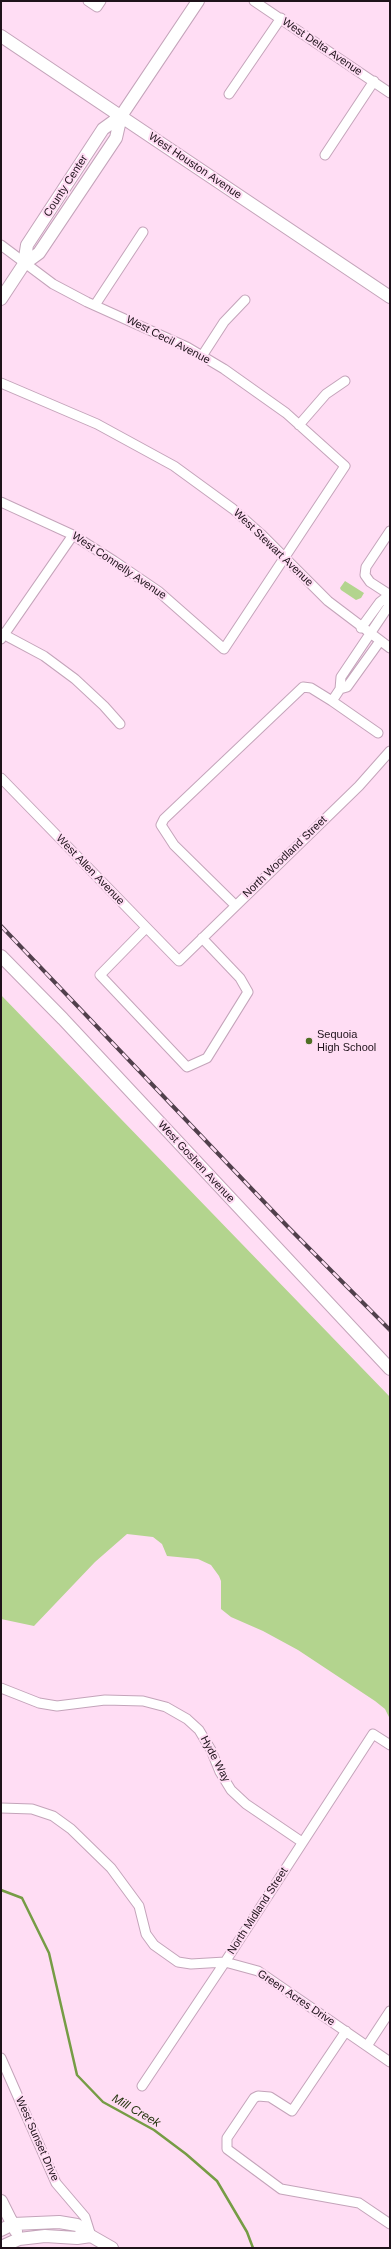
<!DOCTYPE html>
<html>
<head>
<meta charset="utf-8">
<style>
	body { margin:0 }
	#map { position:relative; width:391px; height:2249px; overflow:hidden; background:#ffddf4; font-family:Arial,sans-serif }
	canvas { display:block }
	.frame { position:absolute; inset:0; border:2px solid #1e121a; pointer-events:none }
</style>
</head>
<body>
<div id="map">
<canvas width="391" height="2249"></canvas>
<div class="frame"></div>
</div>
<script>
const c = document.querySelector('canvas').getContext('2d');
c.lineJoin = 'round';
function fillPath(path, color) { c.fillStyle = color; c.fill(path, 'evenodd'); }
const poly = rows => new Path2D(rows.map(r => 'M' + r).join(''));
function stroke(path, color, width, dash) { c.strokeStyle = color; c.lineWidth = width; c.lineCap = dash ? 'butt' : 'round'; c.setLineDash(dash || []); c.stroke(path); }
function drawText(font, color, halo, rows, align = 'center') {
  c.font = font + ' Arial,sans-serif'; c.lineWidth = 4; c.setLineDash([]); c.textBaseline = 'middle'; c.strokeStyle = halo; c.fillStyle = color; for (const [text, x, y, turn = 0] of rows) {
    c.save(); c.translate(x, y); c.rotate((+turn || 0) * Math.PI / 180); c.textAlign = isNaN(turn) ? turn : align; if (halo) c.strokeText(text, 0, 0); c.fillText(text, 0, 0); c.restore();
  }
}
const green = poly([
	[345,581,364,593,361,598,356,600,341,590,340,588],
	[1,995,390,1397,390,1719,385,1709,375,1701,298,1650,263,1631,231,1617,221,1609,221,1581,219,1576,211,1565,198,1559,167,1556,162,1544,153,1537,127,1534,95,1562,34,1626,1,1619]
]);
const stream = poly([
	[1,1890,22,1898,49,1953,77,2075,103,2102,154,2130,186,2154,217,2181,247,2232,253,2248]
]);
const street = poly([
	[88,1,97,7,101,1],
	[254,1,390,93],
	[229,94,281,18],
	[325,155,374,81],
	[1,245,53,284,87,302,187,347,224,369,286,413,345,466,224,649,158,591,114,561,73,535,1,502],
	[95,305,143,232],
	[202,356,224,322,245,300],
	[1,383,97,424,174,466,233,509,261,534,328,601,390,648],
	[299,425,326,394,345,381],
	[390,531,366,567,365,575,370,582,390,595],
	[361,628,380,602,389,595,388,607,341,677,340,689,332,701,378,733],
	[1,633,44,656,75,679,104,706,120,724],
	[1,639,73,535],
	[340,689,347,687,380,641],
	[1,778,179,961,359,786,390,751],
	[235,905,174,845,161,825,164,819,303,687,311,688,332,701],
	[146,928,100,975,187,1067,207,1058,248,992,240,978,202,938],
	[1,1688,39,1703,57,1706,105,1700,143,1701,166,1707,187,1719,199,1730,211,1750,220,1772,231,1790,246,1804,302,1842],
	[1,1808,32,1809,53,1816,71,1829,111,1868,139,1906,146,1934,154,1945,178,1962,191,1964,225,1962,258,1971,390,2062],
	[346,2031,292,2111,270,2097,258,2096,254,2098,227,2138,227,2149,281,2189,359,2203,390,2224],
	[367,2046,390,2011],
	[1,2058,56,2183,85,2217,91,2236],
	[142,2086,225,1962,373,1734,390,1745]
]);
const secondary = poly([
	[1,36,390,297],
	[24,264,27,245,103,129,121,116],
	[1,299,24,264,39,253,116,138,121,116,198,1],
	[1,956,63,1019,390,1369],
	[1,2201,16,2231],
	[1,2230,13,2224,59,2222,77,2225,91,2236,112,2248],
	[1,2247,19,2239,45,2236,77,2238,91,2236]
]);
const rail = poly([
	[1,926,288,1227,390,1330]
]);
const markers = [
	[309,1041,4,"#4f6e24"]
];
const streetNames = [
	["West Delta Avenue",322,47,34],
	["West Houston Avenue",195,166,34],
	["County Center",66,186,-57],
	["West Cecil Avenue",168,340,27],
	["West Stewart Avenue",273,548,44],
	["West Connelly Avenue",119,566,34],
	["North Woodland Street",285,857,-44],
	["West Allen Avenue",90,870,46],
	["West Goshen Avenue",196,1162,47],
	["Hyde Way",215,1759,62],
	["North Midland Street",258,1911,-57],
	["Green Acres Drive",296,1998,34],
	["West Sunset Drive",37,2139,66]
];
const poiNames = [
	["Sequoia",317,1035],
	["High School",317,1048]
];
const waterNames = [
	["Mill Creek",136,2111,30]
];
fillPath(green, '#b3d48e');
stroke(stream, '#769c45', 2.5);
stroke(street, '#c4a4ba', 11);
stroke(secondary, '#c4a4ba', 14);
stroke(street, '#fff', 9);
stroke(secondary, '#fff', 12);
stroke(rail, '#51404c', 4);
stroke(rail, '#ffddf4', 2.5, [8]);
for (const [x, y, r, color] of markers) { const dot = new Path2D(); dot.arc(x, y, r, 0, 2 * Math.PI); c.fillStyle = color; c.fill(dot); stroke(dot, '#ffddf4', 1.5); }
drawText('11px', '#1e121a', '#ffddf4', streetNames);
drawText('11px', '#1e121a', '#ffddf4', poiNames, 'left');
drawText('italic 12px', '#283813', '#ffddf4', waterNames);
</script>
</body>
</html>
